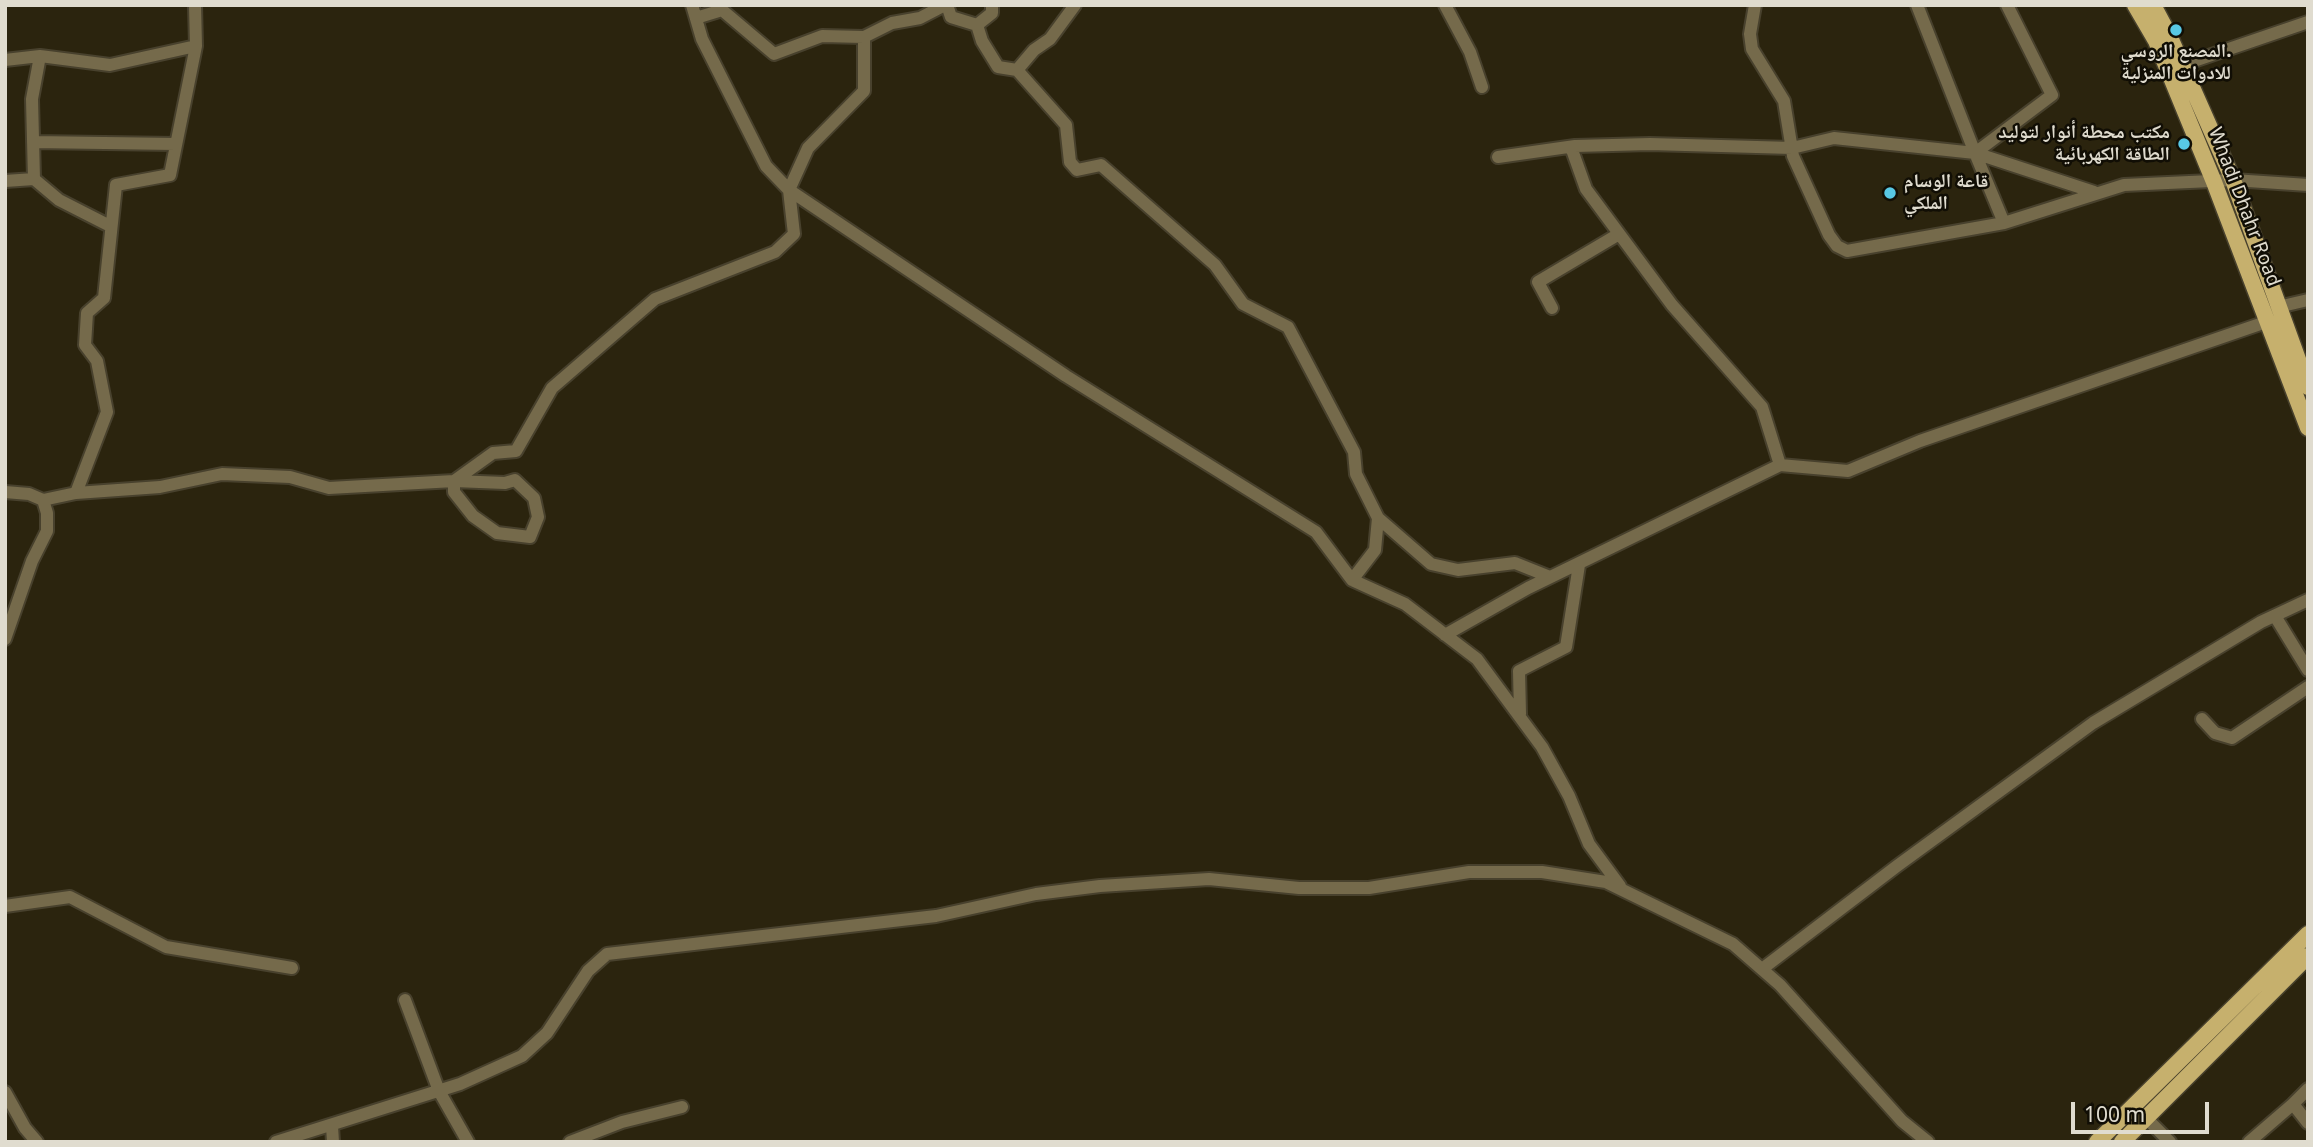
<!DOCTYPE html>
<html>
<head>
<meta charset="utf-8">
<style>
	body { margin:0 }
	#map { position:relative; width:2313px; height:1147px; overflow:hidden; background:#2b240e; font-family:"Noto Sans",sans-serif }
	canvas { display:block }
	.frame { position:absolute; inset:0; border:7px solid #e0dccf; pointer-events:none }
	.scale { position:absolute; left:2071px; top:1102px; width:138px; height:32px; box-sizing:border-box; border:4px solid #e0dccf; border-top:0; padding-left:9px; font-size:21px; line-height:24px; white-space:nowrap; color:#e0dccf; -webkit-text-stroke:5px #110e05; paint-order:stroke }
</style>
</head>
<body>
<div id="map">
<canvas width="2313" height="1147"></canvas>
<div class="frame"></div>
<div class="scale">100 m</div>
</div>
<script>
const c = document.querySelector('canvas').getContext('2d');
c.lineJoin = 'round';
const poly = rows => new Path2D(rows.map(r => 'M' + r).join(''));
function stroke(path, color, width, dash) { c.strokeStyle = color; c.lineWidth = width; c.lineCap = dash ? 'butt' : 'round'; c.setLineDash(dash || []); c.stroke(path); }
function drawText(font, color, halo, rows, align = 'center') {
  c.font = font + ' "Noto Sans","Noto Naskh Arabic",sans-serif'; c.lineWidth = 5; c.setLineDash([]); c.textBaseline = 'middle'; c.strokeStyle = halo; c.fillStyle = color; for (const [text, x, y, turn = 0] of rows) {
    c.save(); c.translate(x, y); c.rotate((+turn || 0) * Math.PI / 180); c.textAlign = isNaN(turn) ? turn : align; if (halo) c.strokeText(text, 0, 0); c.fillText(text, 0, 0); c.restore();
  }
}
const minor = poly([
	[692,5,702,39,766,166,789,190,1066,376,1316,532,1352,580,1405,604,1477,659,1542,747,1569,796,1589,844,1620,886],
	[947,5,951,17,977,25],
	[992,5,992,13,977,25,982,41,998,67,1017,70,1034,50,1050,39,1075,5],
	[1445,5,1470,52,1482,87],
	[1755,5,1750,34,1752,49,1784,101,1793,156,1829,235,1837,246,1847,251,2004,223,2124,185,2233,180,2308,185],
	[1917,5,1975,153],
	[696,18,722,10,774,54,822,36,864,37,892,23,920,18,945,5],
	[40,56,32,99,34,179,59,200,110,226],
	[5,60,40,56,110,65,196,46],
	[2182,65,2308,22],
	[1017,70,1066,125,1070,162,1077,170,1101,165,1215,265,1243,304,1288,327,1354,452,1356,474,1378,518,1431,564,1458,570,1515,563,1550,577],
	[33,142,176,144],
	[1571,147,1586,189,1672,305,1762,407,1780,465],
	[1975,153,2052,95,2007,5],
	[1975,153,2094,192],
	[1498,157,1575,146,1650,144,1792,148,1834,138,1975,153,2004,223],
	[5,181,34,179],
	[2278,307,2308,300],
	[1552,308,1538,282,1619,234],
	[5,492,29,494,43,500,47,513,47,531,32,561,5,639],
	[76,493,107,412,97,361,85,345,87,313,104,298,116,185,170,175,196,46,195,5],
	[43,500,76,493,160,487,222,474,290,477,329,488,454,481,505,483,515,480,534,498,538,517,530,537,497,533,473,516,454,492,454,481,493,453,516,451,552,388,655,299,775,252,794,234,789,190,808,148,864,91,864,37],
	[1352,580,1375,550,1378,518],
	[2275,616,2308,670],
	[1445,635,1528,588,1780,465,1848,471,1920,441,2266,322],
	[1520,714,1519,671,1566,647,1579,565],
	[2202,719,2215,733,2232,738,2308,687],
	[5,906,70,897,166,947,292,968],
	[1762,969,1897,866,2093,723,2261,622,2308,600],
	[405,1000,439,1091,468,1142],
	[5,1092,25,1128,37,1142],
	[2293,1104,2308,1089],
	[2147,1119,2170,1142],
	[332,1126,333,1142],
	[276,1142,460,1084,522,1056,547,1033,588,971,607,954,936,916,1036,894,1100,886,1209,879,1299,888,1369,888,1469,872,1542,872,1606,882,1733,944,1780,985,1902,1121,1928,1142],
	[570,1142,622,1122,682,1107],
	[2249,1142,2293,1104,2308,1123]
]);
const major = poly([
	[2135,5,2156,41,2214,182,2308,428],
	[2153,5,2169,35,2233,180,2308,387],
	[2097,1142,2308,934],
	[2122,1142,2308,956]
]);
const markers = [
	[2176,30,7,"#58c8e4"],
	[2184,144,7,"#58c8e4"],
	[1890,193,7,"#58c8e4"]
];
const poiNames = [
	["المصنع الروسي.",2176,52],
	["للادوات المنزلية",2176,74],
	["مكتب محطة أنوار لتوليد",2170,133,"right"],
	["الطاقة الكهربائية",2170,155,"right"],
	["قاعة الوسام",1904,182,"left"],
	["الملكي",1904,204,"left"]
];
const streetNames = [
	["Whadi Dhahr Road",2244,207,69]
];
stroke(minor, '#48412d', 16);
stroke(major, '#48412d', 19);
stroke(minor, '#756a4b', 12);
stroke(major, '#c6b06d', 16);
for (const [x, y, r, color] of markers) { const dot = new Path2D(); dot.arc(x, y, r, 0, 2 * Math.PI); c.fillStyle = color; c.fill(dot); stroke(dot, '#110e05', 2.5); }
drawText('bold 19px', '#e0dccf', '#110e05', poiNames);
drawText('19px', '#e0dccf', '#110e05', streetNames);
</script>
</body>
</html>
